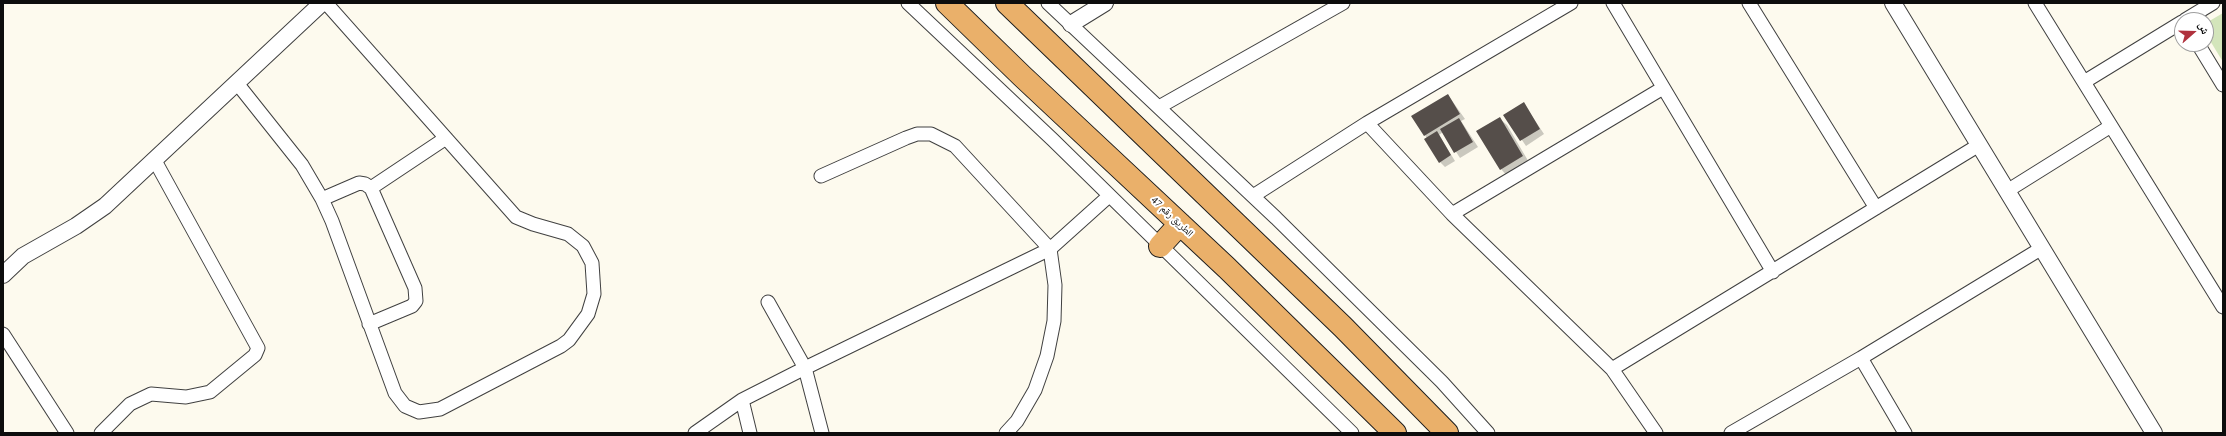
<!DOCTYPE html>
<html>
<head>
<meta charset="utf-8">
<style>
	body { margin:0 }
	#map { position:relative; width:2226px; height:436px; overflow:hidden; background:#fdfaee; font-family:"Times New Roman","Noto Naskh Arabic",serif }
	canvas { display:block }
	.frame { position:absolute; inset:0; border:4px solid #0d0d0d; pointer-events:none }
	.north { position:absolute; left:2174px; top:12px; width:40px; height:40px; box-sizing:border-box; background:#fff; border:1px solid #9e9e9e; border-radius:50%; rotate:70deg; font-size:11px; font-weight:700; line-height:16px; text-align:center; color:#0d0d0d }
	.north::after { content:''; display:block; margin:auto; width:14px; height:18px; background:#b0323e; clip-path:polygon(50% 0,100% 100%,50% 72%,0 100%) }
</style>
</head>
<body>
<div id="map">
<canvas width="2226" height="436"></canvas>
<div class="frame"></div>
<div class="north">ش</div>
</div>
<script>
const c = document.querySelector('canvas').getContext('2d');
c.lineJoin = 'round';
function fillPath(path, color) { c.fillStyle = color; c.fill(path, 'evenodd'); }
const poly = rows => new Path2D(rows.map(r => 'M' + r).join(''));
function stroke(path, color, width, dash) { c.strokeStyle = color; c.lineWidth = width; c.lineCap = dash ? 'butt' : 'round'; c.setLineDash(dash || []); c.stroke(path); }
function drawText(font, color, halo, rows, align = 'center') {
  c.font = font + ' "Times New Roman","Noto Naskh Arabic",serif'; c.lineWidth = 4; c.setLineDash([]); c.textBaseline = 'middle'; c.strokeStyle = halo; c.fillStyle = color; for (const [text, x, y, turn = 0] of rows) {
    c.save(); c.translate(x, y); c.rotate((+turn || 0) * Math.PI / 180); c.textAlign = isNaN(turn) ? turn : align; if (halo) c.strokeText(text, 0, 0); c.fillText(text, 0, 0); c.restore();
  }
}
const green = poly([
	[2223,13,2223,62,2206,34,2206,23]
]);
const shadow = poly([
	[1448,95,1465,119,1461,121,1478,147,1460,158,1443,132,1439,135,1455,161,1445,167,1440,162,1425,135],
	[1524,104,1544,134,1526,146,1505,115],
	[1499,118,1507,125,1530,164,1508,177,1501,169]
]);
const building = poly([
	[1448,94,1460,114,1424,136,1411,116],
	[1524,102,1540,129,1520,141,1503,115],
	[1500,117,1523,156,1500,170,1476,131],
	[1459,118,1473,142,1454,153,1440,129],
	[1437,131,1451,155,1439,163,1424,139]
]);
const minor = poly([
	[908,3,1053,140,1352,433],
	[1048,3,1276,218,1442,382,1488,433],
	[1613,3,1773,272],
	[1749,3,1876,208],
	[2035,3,2223,307],
	[2185,20,2213,3],
	[2198,44,2223,85],
	[236,82,302,165,322,199,332,221,395,393,405,406,419,412,440,409,561,346,569,340,588,314,594,294,592,263,583,246,568,234,533,224,516,217,326,3],
	[2084,82,2182,22],
	[1159,107,1343,3],
	[1367,123,1452,214,1612,369,1656,433],
	[821,176,906,138,917,134,931,134,955,146,1050,249,1055,285,1054,321,1047,356,1035,390,1017,421,1006,433],
	[371,188,446,138],
	[2007,191,2111,126],
	[1253,196,1367,123,1571,3],
	[322,199,359,183,365,184,371,188,415,288,416,301,412,306,369,324],
	[1452,214,1663,88],
	[768,302,805,368,822,433],
	[3,334,67,433],
	[1861,358,1905,433],
	[1612,369,1979,145],
	[742,400,750,433],
	[101,433,130,404,151,394,186,397,210,392,255,355,258,348,154,159],
	[695,433,742,400,805,368,1050,249,1109,196],
	[1731,433,1861,358,2042,248]
]);
const tertiary = poly([
	[1893,3,2154,433],
	[1071,24,1105,3],
	[3,275,23,256,76,226,105,206,322,3]
]);
const trunk = poly([
	[947,3,1022,76,1227,268,1395,433],
	[1007,3,1343,327,1447,433],
	[1160,246,1180,224]
]);
const streetNames = [
	["الطريق رقم 47",1172,217,43]
];
fillPath(green, '#d3e5bb');
fillPath(shadow, '#0003');
fillPath(building, '#554e4a');
stroke(minor, '#404040', 15);
stroke(tertiary, '#404040', 18);
stroke(trunk, '#1e1e1e', 24);
stroke(minor, '#fff', 13);
stroke(tertiary, '#fff', 16);
stroke(trunk, '#eab06a', 22);
drawText('10px', '#0d0d0d', '#fff', streetNames);
</script>
</body>
</html>
